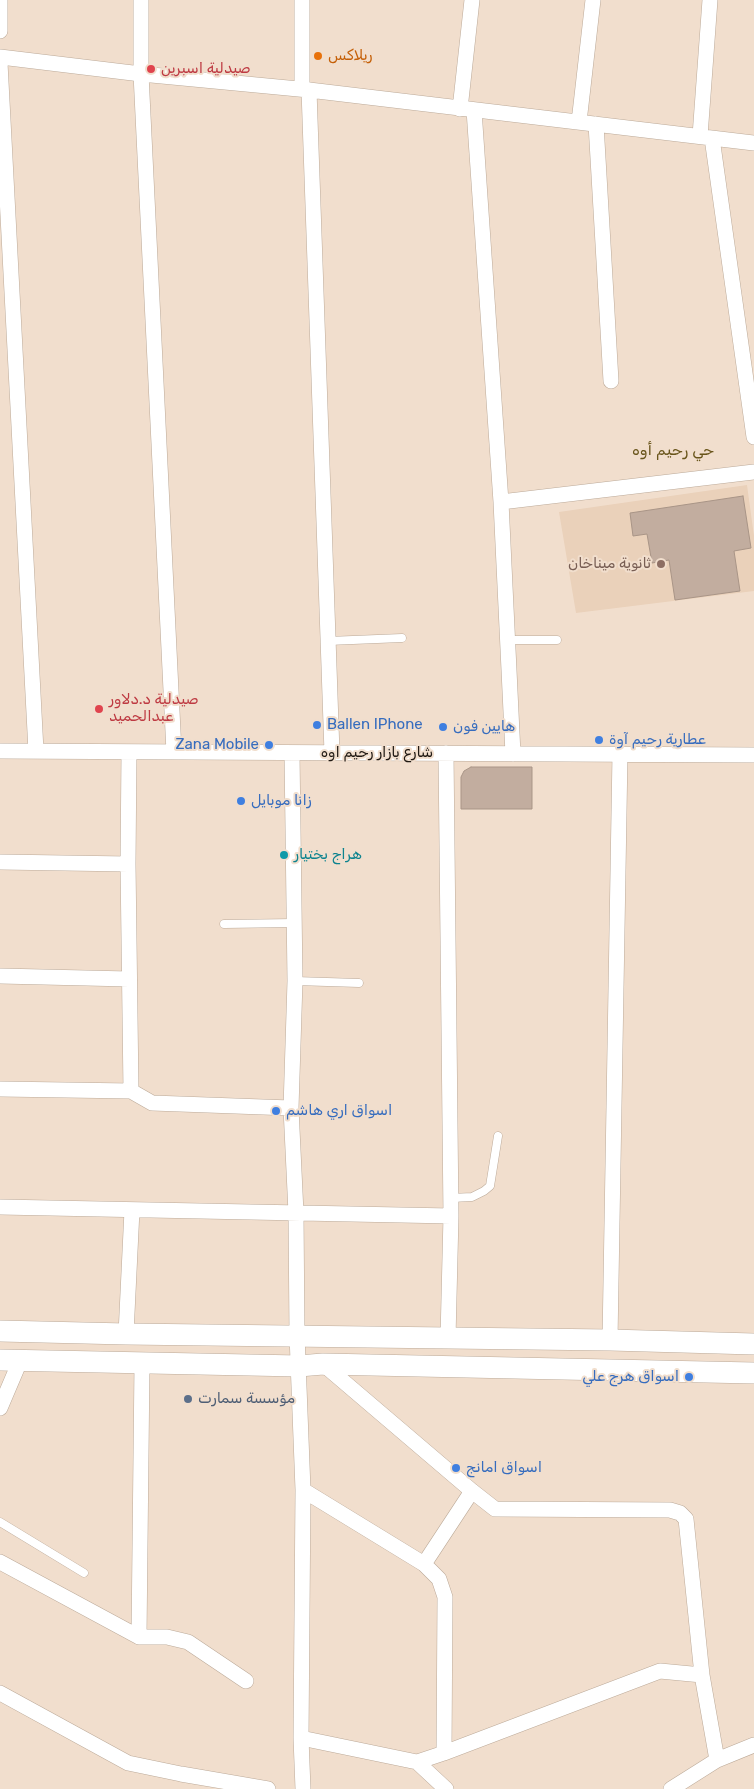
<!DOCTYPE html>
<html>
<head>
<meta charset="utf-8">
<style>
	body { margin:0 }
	canvas { display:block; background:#f1decd }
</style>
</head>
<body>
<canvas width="754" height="1789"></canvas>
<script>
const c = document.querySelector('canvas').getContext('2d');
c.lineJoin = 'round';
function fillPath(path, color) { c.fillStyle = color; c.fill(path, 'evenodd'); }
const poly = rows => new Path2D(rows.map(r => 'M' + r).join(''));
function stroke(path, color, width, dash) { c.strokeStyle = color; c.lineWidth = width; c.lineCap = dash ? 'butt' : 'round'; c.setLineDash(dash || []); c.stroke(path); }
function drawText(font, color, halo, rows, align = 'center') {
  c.font = font + ' Rubik,Cairo,sans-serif'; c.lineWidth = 4; c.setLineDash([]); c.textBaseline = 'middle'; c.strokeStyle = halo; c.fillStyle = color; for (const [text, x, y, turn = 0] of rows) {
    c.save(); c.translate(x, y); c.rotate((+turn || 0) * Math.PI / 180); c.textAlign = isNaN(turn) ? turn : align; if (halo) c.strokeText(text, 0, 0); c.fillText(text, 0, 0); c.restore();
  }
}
const built = poly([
	[747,485,754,536,754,591,576,613,559,512]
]);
const building = poly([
	[743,496,751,548,734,551,740,591,675,600,669,560,652,563,647,534,633,536,630,513,743,496],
	[471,767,532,767,532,809,461,809,461,777,464,771,471,767]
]);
const lane = poly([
	[508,640,557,640],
	[328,641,402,638],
	[224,924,294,923],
	[295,981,359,983],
	[451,1198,472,1197,484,1191,490,1186,498,1136],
	[0,1522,84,1573]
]);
const street = poly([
	[141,0,141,74,174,752],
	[0,31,0,0],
	[0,57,141,74,309,90,754,143],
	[0,63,36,751],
	[302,89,302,0],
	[309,90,332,753],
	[460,109,472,0],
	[474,110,501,502,513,754],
	[579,122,593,0],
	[596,124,611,381],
	[700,136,710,0],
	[712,138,754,437],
	[501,502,754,472],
	[0,751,754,755],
	[129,752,128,864,131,1091,152,1103,291,1108],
	[292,753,295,981,291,1108,296,1213,297,1335,303,1490,301,1738,303,1789],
	[446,753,451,1216,448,1338],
	[0,862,128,864],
	[0,976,129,979],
	[0,1089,131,1091],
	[0,1207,451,1216],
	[126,1334,132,1210],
	[610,1340,620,754],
	[323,1364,472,1491,495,1509,670,1510,680,1513,686,1519,702,1675,717,1760],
	[0,1408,20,1361],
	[303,1490,424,1564,439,1579,445,1597,444,1753],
	[0,1562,139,1637,167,1637,188,1642,246,1681],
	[424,1564,472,1491],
	[139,1637,142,1364],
	[0,1693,128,1763,181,1774,268,1789],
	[301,1738,417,1762,444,1753,660,1671,702,1675],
	[417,1762,446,1789],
	[671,1789,717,1760,754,1745]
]);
const secondary = poly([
	[0,1331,126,1334,610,1340,754,1344],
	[0,1360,299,1366,323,1364,754,1373]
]);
const markers = [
	[318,56,5,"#e8710a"],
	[151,69,5,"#e0444e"],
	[661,564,5,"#8d6e63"],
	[99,709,5,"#e0444e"],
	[317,725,5,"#3f7fe0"],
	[443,727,5,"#3f7fe0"],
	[599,740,5,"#3f7fe0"],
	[269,745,5,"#3f7fe0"],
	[241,801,5,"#3f7fe0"],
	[284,855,5,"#0f9aa8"],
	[276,1111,5,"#3f7fe0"],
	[689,1377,5,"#3f7fe0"],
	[188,1399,5,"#5c6f8a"],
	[456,1468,5,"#3f7fe0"]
];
const foodNames = [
	["ریلاکس",328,56]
];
const healthNames = [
	["صيدلية اسبرين",161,69],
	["صيدلية د.دلاور",109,700],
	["عبدالحميد",109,717]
];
const educationNames = [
	["ثانوية ميناخان",651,564]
];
const shopNames = [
	["Ballen IPhone",327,725],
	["هايين فون",453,727],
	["عطارية رحيم آوة",609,740],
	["Zana Mobile",259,745,"right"],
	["زانا موبايل",251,801],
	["اسواق اري هاشم",286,1111],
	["اسواق هرج علي",679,1377,"right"],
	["اسواق امانج",466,1468]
];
const streetNames = [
	["شارع بازار رحيم اوه",377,753]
];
const cultureNames = [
	["هراج بختيار",294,855]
];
const serviceNames = [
	["مؤسسة سمارت",198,1399]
];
const neighbourhoodNames = [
	["حي رحيم أوه",673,450]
];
fillPath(built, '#ead1ba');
fillPath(building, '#c2ad9f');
stroke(building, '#a99587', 1);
stroke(lane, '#bcaa99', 9);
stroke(street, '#bcaa99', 16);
stroke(secondary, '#bcaa99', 22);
stroke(lane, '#fff', 8);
stroke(street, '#fff', 15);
stroke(secondary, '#fff', 21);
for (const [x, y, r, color] of markers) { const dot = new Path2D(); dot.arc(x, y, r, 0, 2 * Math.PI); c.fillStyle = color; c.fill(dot); stroke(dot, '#f1decd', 2); }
drawText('15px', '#c56008', '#f1decd', foodNames, 'left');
drawText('15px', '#be3a42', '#f1decd', healthNames, 'left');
drawText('15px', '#785e54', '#f1decd', educationNames, 'right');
drawText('15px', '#366cbe', '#f1decd', shopNames, 'left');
drawText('15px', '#201913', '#f1decd', streetNames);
drawText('15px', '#0d838f', '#f1decd', cultureNames, 'left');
drawText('15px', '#4e5e75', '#f1decd', serviceNames, 'left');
drawText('16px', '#69551b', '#f1decd', neighbourhoodNames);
</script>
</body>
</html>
